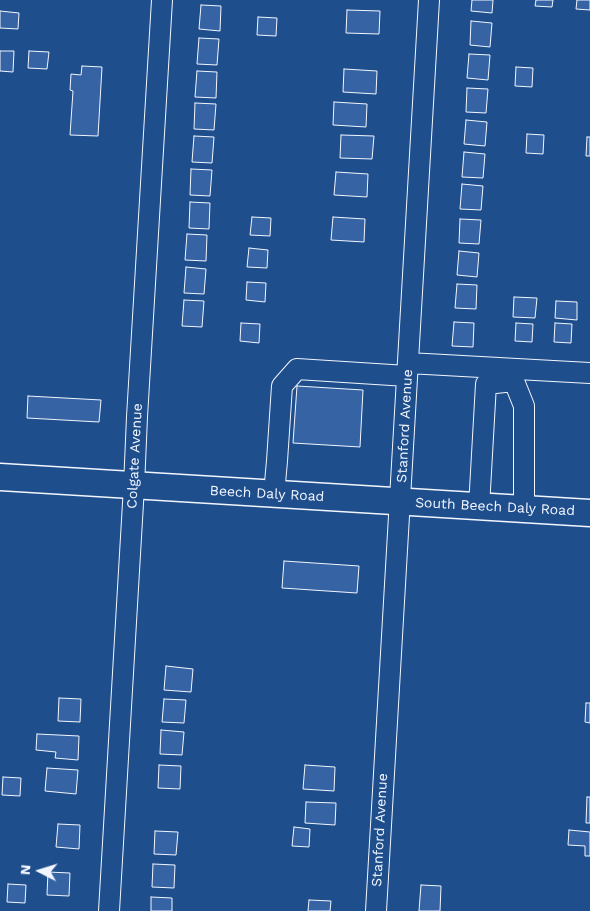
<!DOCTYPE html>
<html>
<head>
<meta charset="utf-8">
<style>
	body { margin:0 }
	#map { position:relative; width:590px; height:911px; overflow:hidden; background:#1f4e8c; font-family:"Work Sans",sans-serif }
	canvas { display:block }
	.north { position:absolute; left:15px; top:846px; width:50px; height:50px; -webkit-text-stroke:4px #1f4e8c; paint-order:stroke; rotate:275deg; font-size:14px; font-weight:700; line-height:20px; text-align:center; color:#f2f6ff }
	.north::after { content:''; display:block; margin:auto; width:18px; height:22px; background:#f2f6ff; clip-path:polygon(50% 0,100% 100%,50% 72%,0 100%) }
</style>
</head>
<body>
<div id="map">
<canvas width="590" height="911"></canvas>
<div class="north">N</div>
</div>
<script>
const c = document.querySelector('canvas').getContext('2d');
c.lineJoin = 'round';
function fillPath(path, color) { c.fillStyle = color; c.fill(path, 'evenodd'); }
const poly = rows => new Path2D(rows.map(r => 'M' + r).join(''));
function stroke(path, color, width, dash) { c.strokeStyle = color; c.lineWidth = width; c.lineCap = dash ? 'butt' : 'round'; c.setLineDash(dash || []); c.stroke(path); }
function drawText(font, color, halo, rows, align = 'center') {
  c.font = font + ' "Work Sans",sans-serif'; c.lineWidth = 4; c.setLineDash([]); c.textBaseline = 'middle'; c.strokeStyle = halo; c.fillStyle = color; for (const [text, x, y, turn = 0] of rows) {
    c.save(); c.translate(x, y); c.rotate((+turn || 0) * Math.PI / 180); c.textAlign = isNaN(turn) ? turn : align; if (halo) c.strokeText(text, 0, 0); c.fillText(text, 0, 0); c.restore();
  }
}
const building = poly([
	[472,0,493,0,492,13,471,11,472,0],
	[536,0,553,0,552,7,535,6,536,0],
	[577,0,590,0,590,10,576,9,577,0],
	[201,5,221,6,220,31,199,29,201,5],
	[347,10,380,11,379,34,346,33,347,10],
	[0,11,19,13,18,29,0,28,0,11],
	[258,17,277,18,276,36,257,35,258,17],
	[471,21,492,23,490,47,470,45,471,21],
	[199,38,219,39,217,65,197,64,199,38],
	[0,51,14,51,13,72,0,71,0,51],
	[29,51,49,52,47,69,28,68,29,51],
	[469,54,490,55,488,80,467,78,469,54],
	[82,66,102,67,98,136,70,135,73,91,70,90,71,74,81,75,82,66],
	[516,67,533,68,532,87,515,86,516,67],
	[344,69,377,71,376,94,343,92,344,69],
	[197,71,217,72,216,98,195,97,197,71],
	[467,88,488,89,486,113,466,112,467,88],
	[334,102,367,104,366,127,333,125,334,102],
	[195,103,216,104,214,130,194,129,195,103],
	[466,120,487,122,485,146,464,144,466,120],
	[527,134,544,135,543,154,526,153,527,134],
	[341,135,374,136,372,159,340,158,341,135],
	[194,136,214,137,212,163,192,162,194,136],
	[587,137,590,137,590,156,586,156,587,137],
	[464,152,485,154,483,178,462,177,464,152],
	[191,169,212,170,210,196,190,195,191,169],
	[336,172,368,174,367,197,334,195,336,172],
	[462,184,483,186,481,210,460,209,462,184],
	[190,202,210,203,209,229,189,228,190,202],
	[252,217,271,218,270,236,250,235,252,217],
	[333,217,365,219,364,242,331,240,333,217],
	[460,219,481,220,479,244,459,243,460,219],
	[187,234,207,235,206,261,185,260,187,234],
	[249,248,268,250,267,268,247,267,249,248],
	[459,251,479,253,477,277,457,275,459,251],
	[186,267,206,269,204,294,184,293,186,267],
	[247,282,266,283,265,302,246,300,247,282],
	[457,284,477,285,476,309,455,308,457,284],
	[514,297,537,298,535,318,513,317,514,297],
	[184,300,204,301,202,327,182,326,184,300],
	[556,301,577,302,577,320,555,318,556,301],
	[454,322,474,323,473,347,452,346,454,322],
	[241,323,260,324,259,343,240,341,241,323],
	[516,323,533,324,532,342,515,341,516,323],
	[555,323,572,324,571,343,554,342,555,323],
	[297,386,363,390,360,447,293,443,297,386],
	[28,396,101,400,99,422,27,418,28,396],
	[284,561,359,566,357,593,282,588,284,561],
	[166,666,193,669,191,692,164,690,166,666],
	[59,698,81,699,80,722,58,721,59,698],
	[164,699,186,700,184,723,162,722,164,699],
	[586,703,590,703,590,723,585,722,586,703],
	[161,730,184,732,182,755,160,754,161,730],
	[37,734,79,736,78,760,55,758,56,752,36,750,37,734],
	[159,765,181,766,180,789,158,788,159,765],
	[305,765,335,767,334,791,303,789,305,765],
	[47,768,78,770,76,794,45,791,47,768],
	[3,777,21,778,20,796,2,795,3,777],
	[587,797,590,797,590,823,586,823,587,797],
	[306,802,336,803,335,825,305,823,306,802],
	[58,824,80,825,79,849,56,847,58,824],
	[294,827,310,829,309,847,292,846,294,827],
	[569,830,590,832,590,856,585,856,585,846,568,845,569,830],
	[155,831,178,832,176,855,154,854,155,831],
	[153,864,175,865,174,888,152,887,153,864],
	[48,872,70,873,69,896,47,895,48,872],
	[8,884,26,885,25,903,7,902,8,884],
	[421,885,441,886,440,911,419,911,421,885],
	[151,897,172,898,172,911,151,911,151,897],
	[309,900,331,901,330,911,308,911,309,900]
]);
const minor = poly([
	[408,363,590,373],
	[274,494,277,461,282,386,297,369,407,376],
	[479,507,486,384,514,381,524,406,524,509],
	[109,911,134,486,137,417,162,0],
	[376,911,429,0]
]);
const major = poly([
	[0,477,590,513]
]);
const streetNames = [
	["Stanford Avenue",405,426,-87],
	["Colgate Avenue",135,456,-87],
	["Beech Daly Road",267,494,3],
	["South Beech Daly Road",495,507,3],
	["Stanford Avenue",380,830,-87]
];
fillPath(building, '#3563a3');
stroke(building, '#f2f6ff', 1);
stroke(minor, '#f2f6ff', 22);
stroke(major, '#f2f6ff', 29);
stroke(minor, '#1f4e8c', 20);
stroke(major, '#1f4e8c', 26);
drawText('14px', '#f2f6ff', '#1f4e8c', streetNames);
</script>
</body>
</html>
